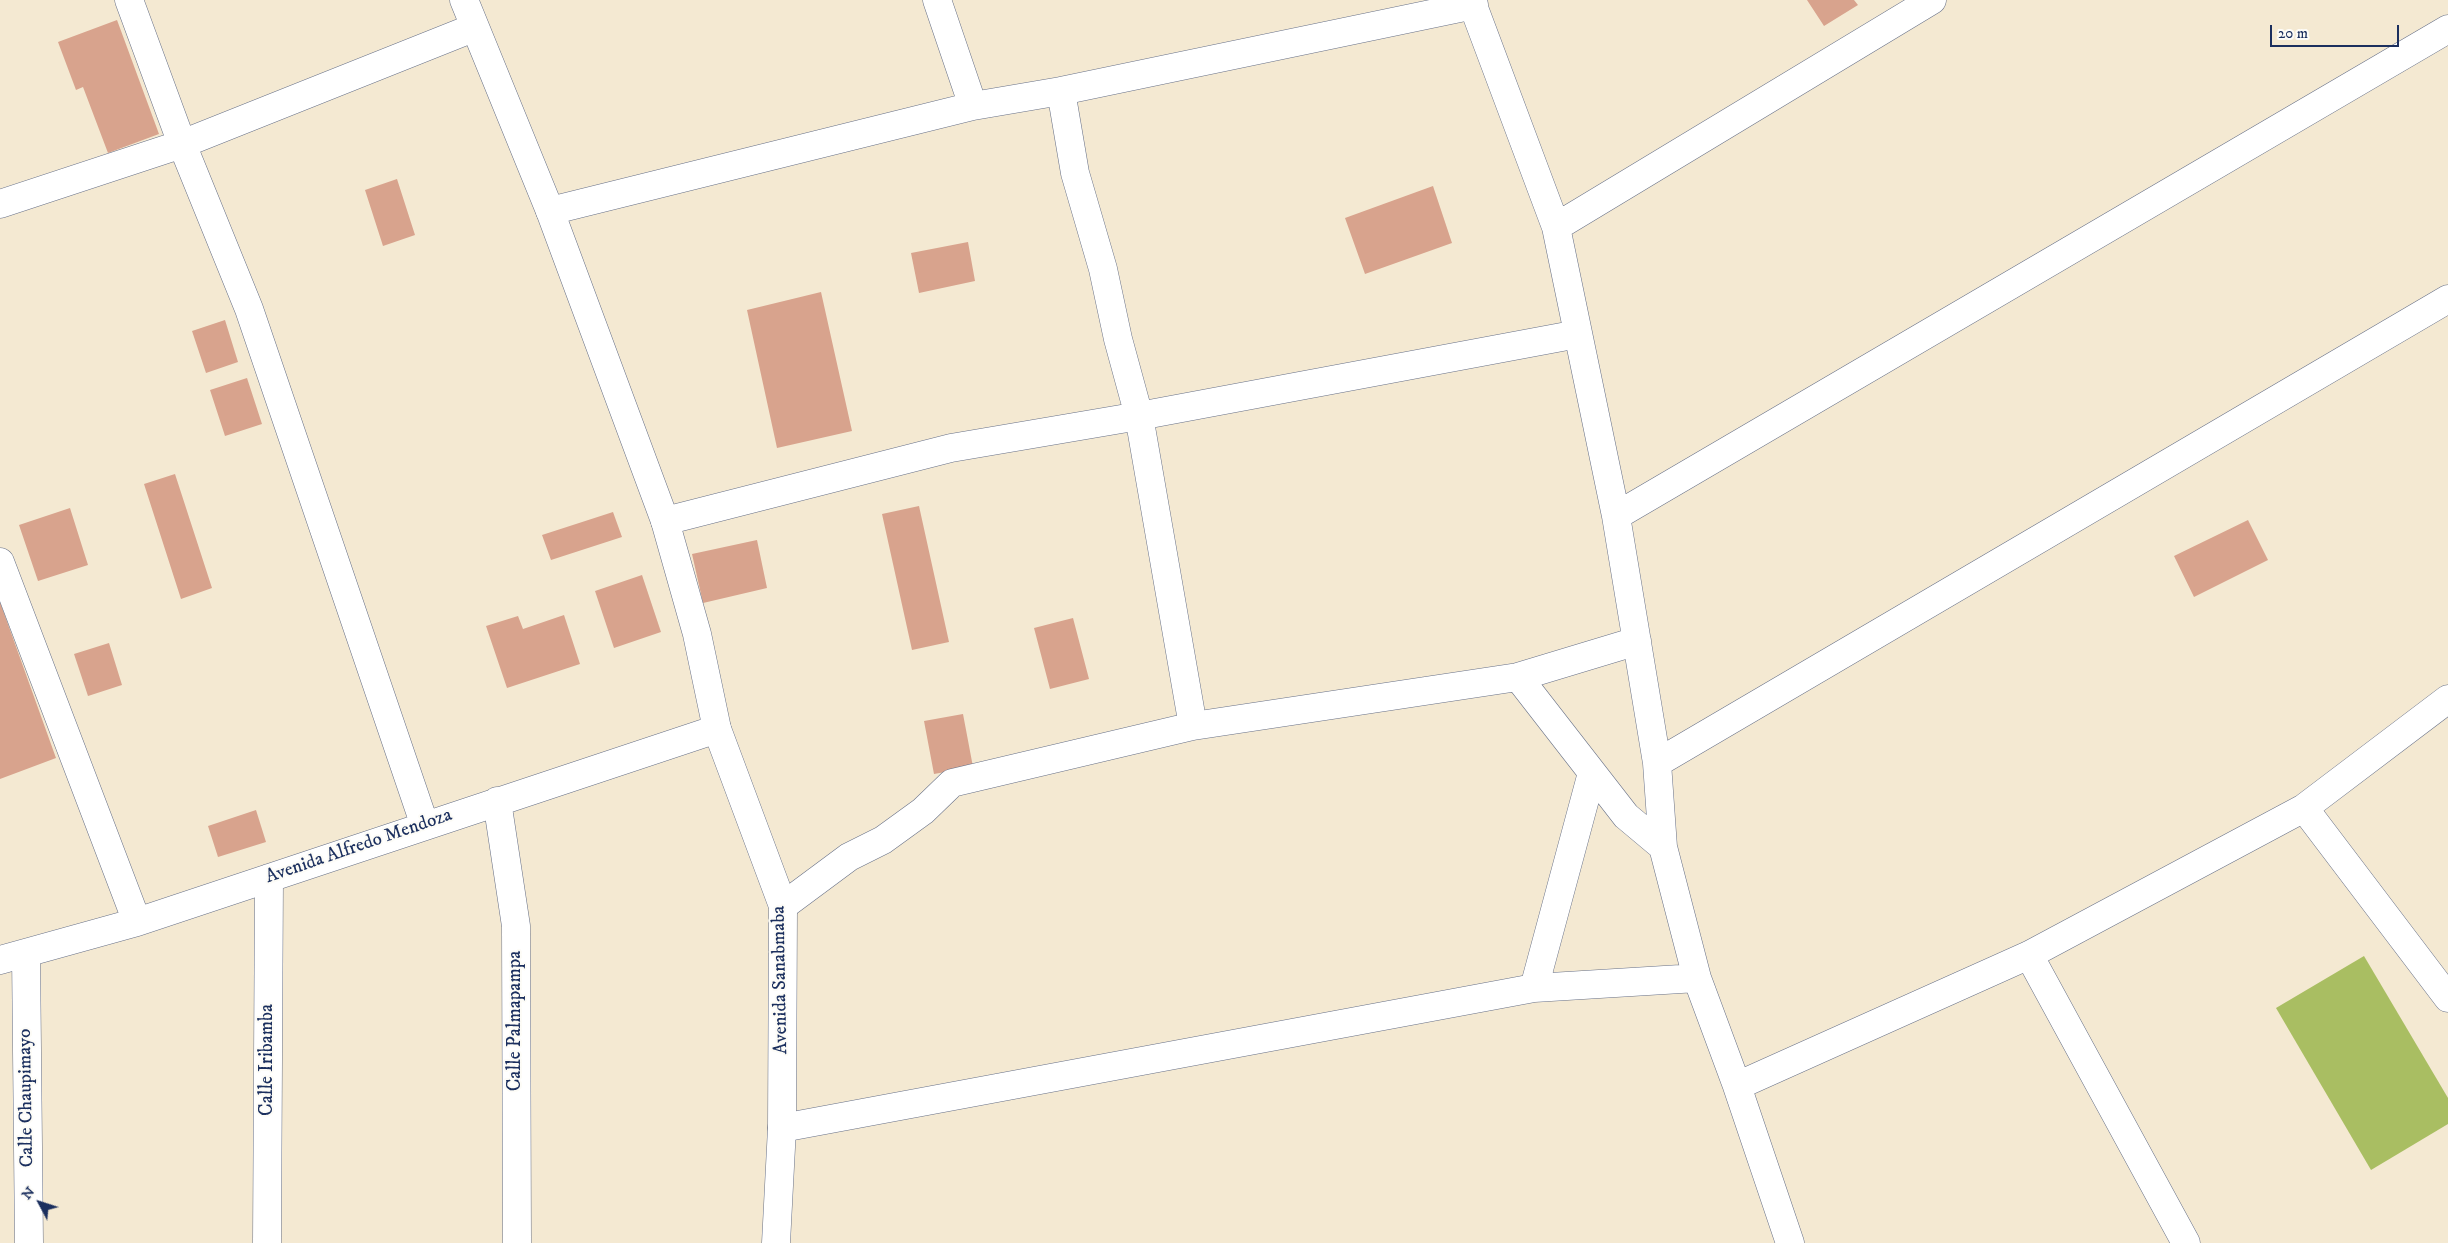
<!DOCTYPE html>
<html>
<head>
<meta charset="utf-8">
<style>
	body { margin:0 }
	#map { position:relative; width:2448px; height:1243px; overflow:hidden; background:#f4e9d2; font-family:"IM FELL DW Pica",serif }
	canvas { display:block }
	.north { position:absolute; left:15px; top:1178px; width:50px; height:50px; -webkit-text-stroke:4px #fdfcf7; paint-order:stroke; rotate:310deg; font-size:14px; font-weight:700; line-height:20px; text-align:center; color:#1b2f5e }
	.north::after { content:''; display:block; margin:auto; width:18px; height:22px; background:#1b2f5e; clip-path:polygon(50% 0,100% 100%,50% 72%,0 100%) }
	.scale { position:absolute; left:2270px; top:25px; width:129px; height:22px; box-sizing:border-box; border:2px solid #1b2f5e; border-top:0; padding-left:6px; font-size:15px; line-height:18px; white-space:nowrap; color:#1b2f5e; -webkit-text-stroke:4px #fdfcf7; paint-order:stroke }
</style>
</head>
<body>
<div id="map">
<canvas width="2448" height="1243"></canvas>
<div class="north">N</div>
<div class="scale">20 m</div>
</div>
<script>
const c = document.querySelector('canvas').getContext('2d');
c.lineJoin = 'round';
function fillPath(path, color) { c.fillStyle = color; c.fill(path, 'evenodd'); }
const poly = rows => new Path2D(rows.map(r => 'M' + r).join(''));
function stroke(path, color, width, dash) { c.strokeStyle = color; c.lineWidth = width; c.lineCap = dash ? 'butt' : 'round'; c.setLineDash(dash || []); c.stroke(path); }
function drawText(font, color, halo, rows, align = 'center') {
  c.font = font + ' "IM FELL DW Pica",serif'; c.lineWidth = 4; c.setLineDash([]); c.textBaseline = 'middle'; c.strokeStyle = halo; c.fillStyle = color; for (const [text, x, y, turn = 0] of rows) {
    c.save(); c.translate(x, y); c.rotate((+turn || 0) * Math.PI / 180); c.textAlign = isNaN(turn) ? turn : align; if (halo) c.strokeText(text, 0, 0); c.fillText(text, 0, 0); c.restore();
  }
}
const green = poly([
	[2364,956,2448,1098,2448,1124,2371,1170,2276,1008]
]);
const building = poly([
	[1807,0,1854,0,1858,5,1824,26],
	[117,20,159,134,108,153,83,87,76,90,58,42],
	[397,179,415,235,383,246,365,190],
	[1433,186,1452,243,1365,274,1345,218],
	[968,242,975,281,919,293,911,253],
	[821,292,852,431,777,448,747,310],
	[225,320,238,362,206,373,192,331],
	[247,378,262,424,225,436,210,390],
	[175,474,212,588,181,599,144,484],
	[919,506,949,642,912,650,882,514],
	[70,508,88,565,38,581,19,525],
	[613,512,622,537,551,560,542,535],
	[2248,520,2268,560,2194,597,2174,556],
	[757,540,767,588,703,603,692,554],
	[642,575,661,632,614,648,595,591],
	[0,602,56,758,0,779],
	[564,615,580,664,507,688,486,626,518,616,523,629],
	[1073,618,1089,679,1050,689,1034,628],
	[109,643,122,685,88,696,74,654],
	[963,714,973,767,934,774,924,721],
	[256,810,266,842,218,857,208,826]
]);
const minor = poly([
	[129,0,182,144,249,309,425,826],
	[937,0,973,106],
	[1471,0,1556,227,1616,516,1657,763,1663,847,1697,978,1737,1086,1790,1243],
	[1061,91,1474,5],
	[0,204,182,144,473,28],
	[550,211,973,106,1061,91,1075,173,1103,269,1118,339,1139,416,951,448,665,521],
	[1556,227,1932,0],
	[1616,516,2448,29],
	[0,562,137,922],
	[1518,677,1626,816,1663,847],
	[1193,726,1139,416,1578,334],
	[1657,763,2448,299],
	[497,801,516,926,517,1243],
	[2304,808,2448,998],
	[783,906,849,857,883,840,923,811,952,783,1193,726,1518,677,1637,641],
	[26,954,29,1243],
	[2029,955,2186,1243],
	[0,960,137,922,717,729],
	[1534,988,1592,773],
	[1737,1086,2029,955,2304,808,2448,699],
	[782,1128,1534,988,1697,978],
	[267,1243,269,878]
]);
const tertiary = poly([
	[464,0,550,211,665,521,697,634,717,729,783,906,782,1128,776,1243]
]);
const streetNames = [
	["Avenida Alfredo Mendoza",359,847,-19],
	["Avenida Sanabmaba",781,980,-91],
	["Calle Palmapampa",516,1021,-90],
	["Calle Iribamba",268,1060,-90],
	["Calle Chaupimayo",27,1098,-91]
];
fillPath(green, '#a9be62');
fillPath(building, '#d8a38d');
stroke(minor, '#677087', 29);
stroke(tertiary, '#677087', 29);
stroke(minor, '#fff', 28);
stroke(tertiary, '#fff', 28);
drawText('19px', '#1b2f5e', '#fdfcf7', streetNames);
</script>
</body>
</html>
